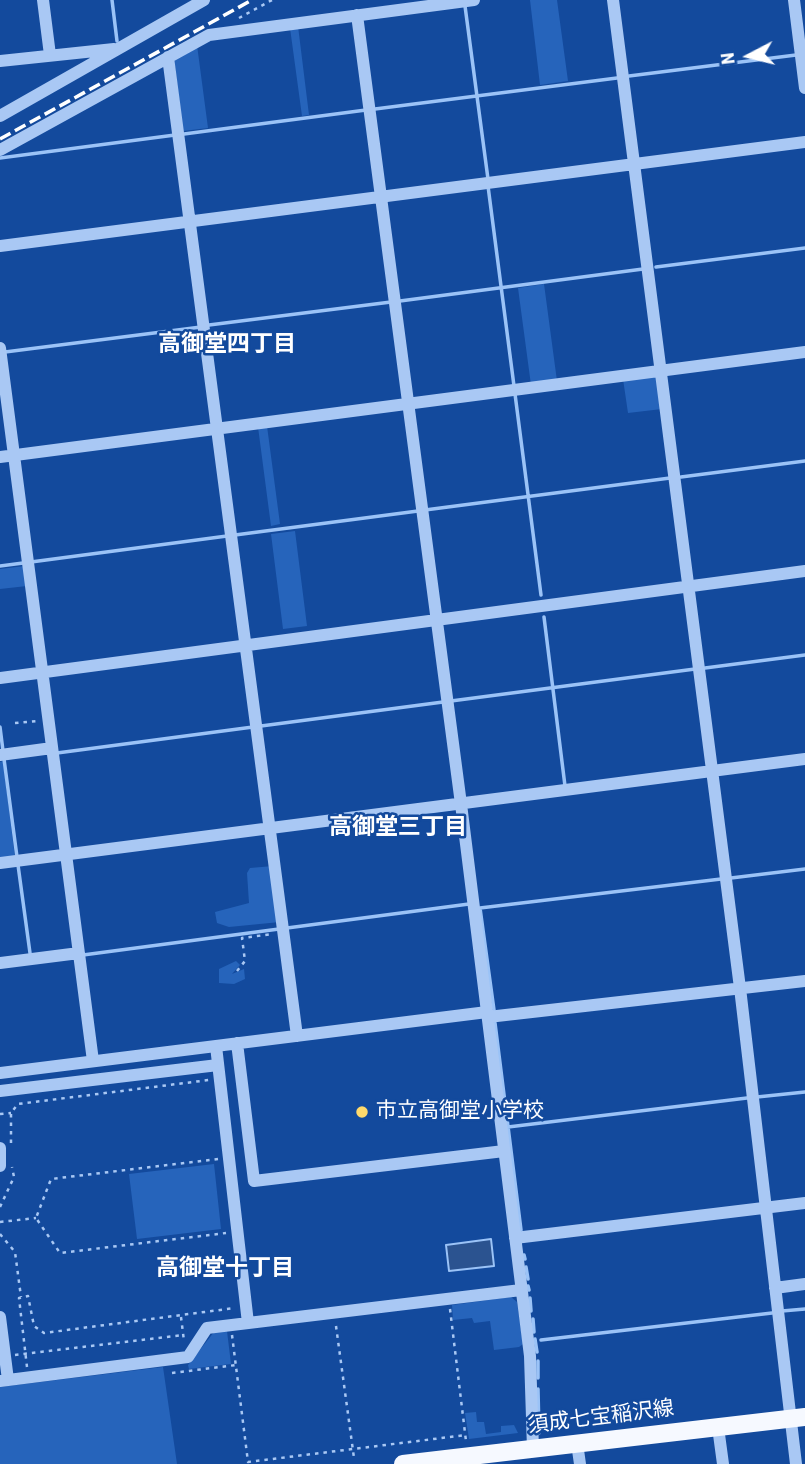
<!DOCTYPE html>
<html>
<head>
<meta charset="utf-8">
<style>
	body { margin:0 }
	#map { position:relative; width:805px; height:1464px; overflow:hidden; background:#134a9d; font-family:"Roboto Condensed",sans-serif }
	canvas { display:block }
	.north { position:absolute; left:714px; top:21px; width:70px; height:70px; -webkit-text-stroke:5px #134a9d; paint-order:stroke; rotate:263deg; font-size:19px; font-weight:700; line-height:28px; text-align:center; color:#fff }
	.north::after { content:''; display:block; margin:auto; width:24px; height:32px; background:#fff; clip-path:polygon(50% 0,100% 100%,50% 72%,0 100%) }
</style>
</head>
<body>
<div id="map">
<canvas width="805" height="1464"></canvas>
<div class="north">N</div>
</div>
<script>
const c = document.querySelector('canvas').getContext('2d');
c.lineJoin = 'round';
function fillPath(path, color) { c.fillStyle = color; c.fill(path, 'evenodd'); }
const poly = rows => new Path2D(rows.map(r => 'M' + r).join(''));
function stroke(path, color, width, dash) { c.strokeStyle = color; c.lineWidth = width; c.lineCap = dash ? 'butt' : 'round'; c.setLineDash(dash || []); c.stroke(path); }
function drawText(font, color, halo, rows, align = 'center') {
  c.font = font + ' "Roboto Condensed","Noto Sans JP",sans-serif'; c.lineWidth = 5; c.setLineDash([]); c.textBaseline = 'middle'; c.strokeStyle = halo; c.fillStyle = color; for (const [text, x, y, turn = 0] of rows) {
    c.save(); c.translate(x, y); c.rotate((+turn || 0) * Math.PI / 180); c.textAlign = isNaN(turn) ? turn : align; if (halo) c.strokeText(text, 0, 0); c.fillText(text, 0, 0); c.restore();
  }
}
const green = poly([
	[530,0,557,0,568,81,540,85],
	[298,26,309,115,302,116,290,28],
	[197,45,208,128,183,131,174,58],
	[544,284,557,381,531,385,518,288],
	[653,375,658,380,662,409,628,413,623,379],
	[267,426,280,524,271,526,258,427],
	[295,531,307,626,283,629,271,534],
	[25,566,27,586,0,589,0,569],
	[3,761,15,858,0,860,0,762],
	[273,866,280,922,229,927,217,923,215,912,249,903,247,873,250,868],
	[236,961,240,965,232,974,244,969,245,979,234,984,219,983,219,969],
	[214,1164,221,1229,137,1239,129,1174],
	[511,1297,517,1302,523,1344,519,1347,494,1350,490,1321,474,1323,472,1318,453,1320,452,1305],
	[227,1331,231,1364,189,1369,188,1365,214,1332],
	[163,1367,177,1464,0,1464,0,1387],
	[476,1412,477,1422,484,1422,486,1434,501,1432,501,1426,514,1425,518,1433,469,1439,465,1413]
]);
const water = poly([
	[491,1239,494,1266,449,1271,446,1245,491,1239]
]);
const stream = poly([
	[112,0,117,41],
	[465,6,488,179],
	[629,76,796,55],
	[375,109,617,78],
	[184,134,366,110],
	[0,158,175,135],
	[488,186,514,386],
	[656,267,805,248],
	[400,301,643,269],
	[209,325,391,302],
	[5,352,201,327],
	[515,394,541,595],
	[681,477,805,461],
	[425,510,670,478],
	[235,535,418,511],
	[31,562,227,536],
	[0,566,23,563],
	[544,617,565,786],
	[705,668,805,655],
	[451,701,695,669],
	[261,726,443,702],
	[0,727,3,751],
	[57,753,253,727],
	[4,759,17,857],
	[18,865,30,953],
	[731,878,805,869],
	[287,928,469,904],
	[83,955,279,929],
	[494,1010,480,908,721,879],
	[495,1023,521,1230],
	[757,1097,805,1092],
	[508,1127,747,1098],
	[524,1255,525,1259],
	[526,1267,528,1279],
	[528,1286,529,1290],
	[530,1298,531,1311],
	[782,1311,805,1309],
	[533,1319,534,1332],
	[535,1339,537,1352],
	[541,1340,772,1313],
	[538,1361,538,1378],
	[538,1389,539,1433]
]);
const path = poly([
	[239,18,272,0],
	[15,723,38,721],
	[237,971,245,961,242,938,273,934],
	[0,1114,11,1113],
	[11,1143,11,1113,18,1104,209,1080],
	[218,1159,51,1179,36,1218,60,1253,226,1233],
	[0,1207,14,1177,12,1167],
	[0,1222,36,1218],
	[0,1234,15,1252,21,1297],
	[450,1309,466,1441],
	[181,1317,184,1341],
	[336,1326,354,1458],
	[232,1335,248,1462,466,1435],
	[15,1355,183,1335],
	[27,1367,19,1298,28,1296,34,1326,44,1333,235,1308],
	[172,1373,236,1365]
]);
const minor = poly([
	[43,0,50,55],
	[613,0,740,988,796,1464],
	[794,0,805,88],
	[357,15,461,804,530,1356,533,1449],
	[168,57,297,1036],
	[0,61,114,49],
	[0,116,204,0],
	[0,150,209,35,474,0],
	[0,246,805,142],
	[0,348,93,1061],
	[0,457,805,352],
	[0,678,805,571],
	[0,755,52,748],
	[0,863,805,759],
	[0,963,79,953],
	[488,1017,805,981],
	[237,1043,254,1181,504,1151],
	[216,1046,248,1323],
	[0,1073,487,1012],
	[0,1091,218,1065],
	[0,1148,0,1166],
	[515,1238,805,1203],
	[775,1288,805,1284],
	[0,1317,8,1380],
	[0,1381,188,1357,207,1328,521,1290],
	[718,1427,723,1464],
	[577,1443,580,1464]
]);
const major = poly([
	[403,1464,805,1417]
]);
const rail = poly([
	[0,139,252,0]
]);
const markers = [
	[362,1112,7,"#ffda6c"]
];
const poiNames = [
	["市立高御堂小学校",376,1112]
];
const streetNames = [
	["須成七宝稲沢線",601,1418,-7]
];
const neighbourhoodNames = [
	["高御堂四丁目",227,345],
	["高御堂三丁目",398,828],
	["高御堂十丁目",225,1269]
];
fillPath(green, '#2664bb');
fillPath(water, '#2b5390');
stroke(water, '#9bc3f7', 2);
stroke(stream, '#9bc3f7', 3.5);
stroke(path, '#a9c8f4', 2.5, [3.5, 5]);
stroke(minor, '#a9c8f4', 12);
stroke(major, '#f6f9ff', 18);
stroke(rail, '#fff', 3.5, [12, 5]);
for (const [x, y, r, color] of markers) { const dot = new Path2D(); dot.arc(x, y, r, 0, 2 * Math.PI); c.fillStyle = color; c.fill(dot); stroke(dot, '#134a9d', 2.5); }
drawText('21px', '#fff', '#134a9d', poiNames, 'left');
drawText('21px', '#fff', '#134a9d', streetNames);
drawText('bold 23px', '#fff', '#134a9d', neighbourhoodNames);
</script>
</body>
</html>
